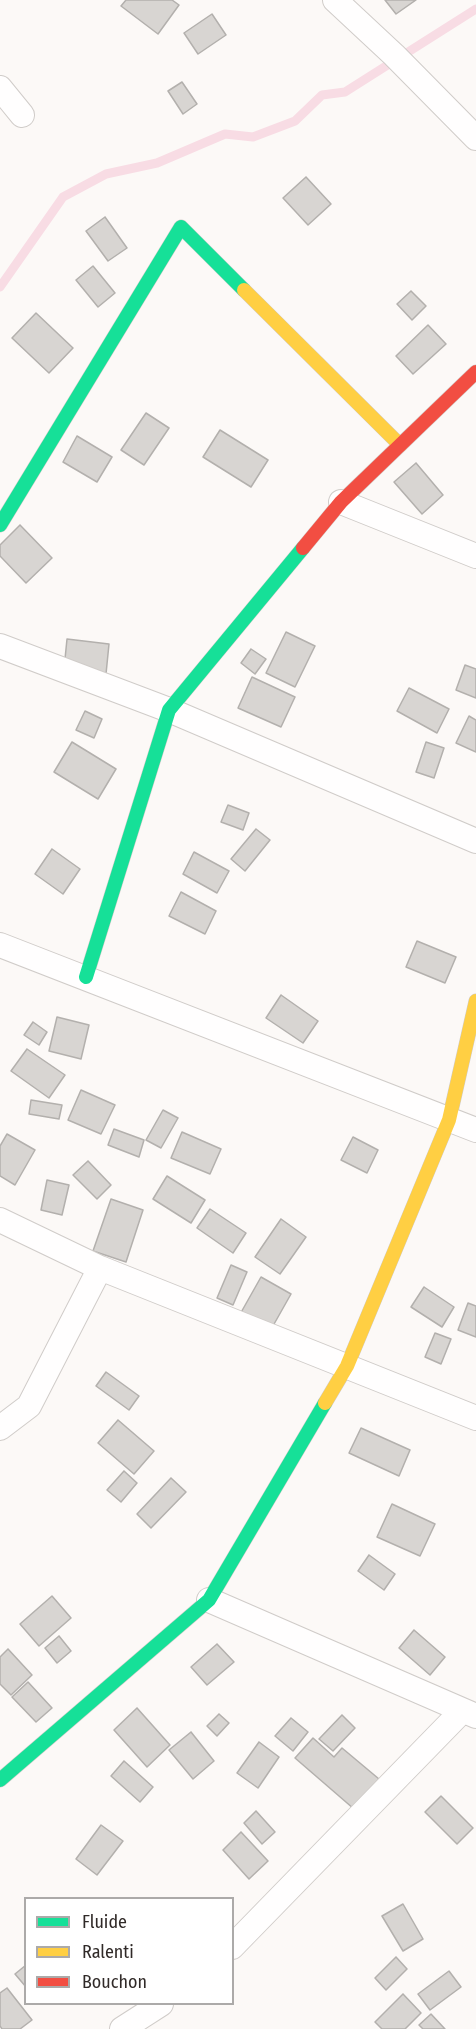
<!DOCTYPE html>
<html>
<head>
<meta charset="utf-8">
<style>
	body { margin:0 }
	#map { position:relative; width:476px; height:2029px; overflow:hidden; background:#fcf9f7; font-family:"Fira Sans Condensed",sans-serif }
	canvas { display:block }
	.legend { position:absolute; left:24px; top:1897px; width:210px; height:108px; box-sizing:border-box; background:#fff; border:2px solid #acaaa9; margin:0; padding:8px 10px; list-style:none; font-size:18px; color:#302a28 }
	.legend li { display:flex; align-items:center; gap:12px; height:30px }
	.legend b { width:30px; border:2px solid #acaaa9 }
</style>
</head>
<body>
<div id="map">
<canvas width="476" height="2029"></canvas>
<ul class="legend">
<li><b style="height:8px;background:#16e098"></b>Fluide</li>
<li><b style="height:8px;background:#ffcf43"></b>Ralenti</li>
<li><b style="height:8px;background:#f24e42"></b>Bouchon</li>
</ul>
</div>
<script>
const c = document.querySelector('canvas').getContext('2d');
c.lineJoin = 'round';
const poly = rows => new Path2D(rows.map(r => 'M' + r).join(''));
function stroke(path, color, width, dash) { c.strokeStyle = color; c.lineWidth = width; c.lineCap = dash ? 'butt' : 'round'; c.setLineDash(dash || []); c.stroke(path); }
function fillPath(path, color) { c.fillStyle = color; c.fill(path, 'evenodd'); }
const stream = poly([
	[0,287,63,197,106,174,157,163,225,134,253,137,295,121,322,95,345,92,476,9]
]);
const building = poly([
	[126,0,172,0,179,5,158,34,121,6,126,0],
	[385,0,416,0,396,14,385,0],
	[212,14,226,35,198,54,184,33,212,14],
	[182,82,197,104,183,114,168,91,182,82],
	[306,177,331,204,308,225,283,198,306,177],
	[105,217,127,248,108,261,86,231,105,217],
	[93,266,115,293,98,307,76,280,93,266],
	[411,291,426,306,412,320,397,304,411,291],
	[36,313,73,348,49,373,12,338,36,313],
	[428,325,446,344,413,374,396,356,428,325],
	[146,413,169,428,144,465,121,450,146,413],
	[220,430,268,460,251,487,203,457,220,430],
	[77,436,112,457,97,482,63,462,77,436],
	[416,463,443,495,422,514,394,482,416,463],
	[20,525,52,558,26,583,0,556,0,545,20,525],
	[286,632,315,646,295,687,266,673,286,632],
	[67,639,109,644,106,674,64,669,67,639],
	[251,649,266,659,255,674,241,663,251,649],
	[465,665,476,669,476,698,456,690,465,665],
	[252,677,295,697,281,727,238,708,252,677],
	[409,688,449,709,437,733,397,711,409,688],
	[85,711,102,719,94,738,76,730,85,711],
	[469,716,476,720,476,752,456,743,469,716],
	[72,742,116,769,98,799,54,772,72,742],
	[426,742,444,748,434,778,416,772,426,742],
	[228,805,249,813,243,830,221,822,228,805],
	[256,829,270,840,245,871,231,859,256,829],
	[52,849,80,869,63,894,35,874,52,849],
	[194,852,229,871,217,893,183,874,194,852],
	[181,892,216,911,205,934,169,916,181,892],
	[417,941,456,957,445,983,406,967,417,941],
	[281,995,318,1021,303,1043,266,1018,281,995],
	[57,1017,89,1025,81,1059,49,1051,57,1017],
	[33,1022,47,1032,39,1045,24,1035,33,1022],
	[27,1049,65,1075,49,1098,11,1071,27,1049],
	[81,1090,115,1105,101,1134,68,1120,81,1090],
	[31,1100,62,1105,59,1119,29,1114,31,1100],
	[163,1110,178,1118,161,1148,146,1140,163,1110],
	[114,1129,144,1140,139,1157,108,1145,114,1129],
	[182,1132,221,1149,210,1174,171,1158,182,1132],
	[7,1134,35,1150,15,1185,0,1176,0,1146,7,1134],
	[353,1137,378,1150,367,1173,341,1160,353,1137],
	[88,1161,111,1185,97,1199,73,1175,88,1161],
	[167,1176,205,1200,191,1223,153,1199,167,1176],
	[47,1180,69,1185,62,1215,41,1210,47,1180],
	[111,1199,143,1210,126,1262,93,1251,111,1199],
	[210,1209,246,1233,233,1253,197,1228,210,1209],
	[281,1219,306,1237,280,1274,255,1257,281,1219],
	[231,1265,247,1272,233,1305,217,1298,231,1265],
	[261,1277,291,1294,269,1333,239,1316,261,1277],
	[424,1287,454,1307,442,1327,411,1307,424,1287],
	[468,1303,476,1306,476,1337,458,1330,468,1303],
	[435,1333,451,1339,441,1364,425,1357,435,1333],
	[106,1372,139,1396,129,1410,96,1386,106,1372],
	[118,1420,154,1451,134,1474,98,1443,118,1420],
	[361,1428,410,1450,399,1476,349,1453,361,1428],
	[124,1471,137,1483,121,1502,107,1490,124,1471],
	[171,1478,186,1492,151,1528,137,1514,171,1478],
	[392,1504,435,1524,420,1556,377,1537,392,1504],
	[369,1555,395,1574,384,1590,358,1571,369,1555],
	[52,1596,71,1618,39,1646,20,1624,52,1596],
	[414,1630,445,1657,430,1675,399,1648,414,1630],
	[59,1636,71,1651,57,1663,45,1648,59,1636],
	[217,1644,234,1662,207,1685,191,1667,217,1644],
	[8,1649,32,1675,11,1695,0,1684,0,1657,8,1649],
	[28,1682,52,1708,36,1722,12,1697,28,1682],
	[137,1708,170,1745,147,1767,114,1730,137,1708],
	[219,1714,229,1723,217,1736,207,1726,219,1714],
	[342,1715,355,1728,333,1751,319,1739,342,1715],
	[291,1718,308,1732,293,1751,275,1736,291,1718],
	[191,1732,214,1761,193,1779,169,1750,191,1732],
	[313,1738,334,1757,342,1748,379,1779,354,1809,295,1758,313,1738],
	[259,1742,279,1757,258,1788,237,1773,259,1742],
	[124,1761,153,1787,140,1802,111,1776,124,1761],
	[441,1796,473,1828,457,1844,425,1812,441,1796],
	[256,1811,275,1832,262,1844,244,1823,256,1811],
	[101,1825,123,1841,97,1875,76,1859,101,1825],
	[241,1832,268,1861,249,1879,223,1850,241,1832],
	[403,1904,423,1939,403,1951,382,1916,403,1904],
	[396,1957,407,1969,386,1990,375,1978,396,1957],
	[26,1965,26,1987,15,1974,26,1965],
	[449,1971,461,1987,430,2010,418,1994,449,1971],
	[7,1988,32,2020,20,2029,2,2029,0,2026,0,1993,7,1988],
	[403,1994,421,2013,405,2029,382,2029,375,2022,403,1994],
	[431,2014,445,2029,423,2029,419,2025,431,2014]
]);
const street = poly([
	[335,0,394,55,476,138],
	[0,88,22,115],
	[341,502,476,556],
	[0,646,169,710,476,841],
	[0,945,476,1130],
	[0,1220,100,1268,476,1418],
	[0,1428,29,1406,100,1268],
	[209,1600,476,1716],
	[232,1947,462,1711],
	[122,2029,161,2004]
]);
const fast = poly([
	[0,525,181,227,244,290],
	[86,977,169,710,303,548],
	[0,1780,209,1600,325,1403]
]);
const slow = poly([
	[244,290,400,445],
	[325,1403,347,1366,449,1120,476,1001]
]);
const jam = poly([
	[303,548,341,502,476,372]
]);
stroke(stream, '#f8dce4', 9);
fillPath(building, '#d8d5d2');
stroke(building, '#b3b0ad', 1.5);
stroke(street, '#d0ccc9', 26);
stroke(fast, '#d0ccc9', 15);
stroke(slow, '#d0ccc9', 15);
stroke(jam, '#d0ccc9', 15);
stroke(street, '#fffefe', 24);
stroke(fast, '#16e098', 14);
stroke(slow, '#ffcf43', 14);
stroke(jam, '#f24e42', 14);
</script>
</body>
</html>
